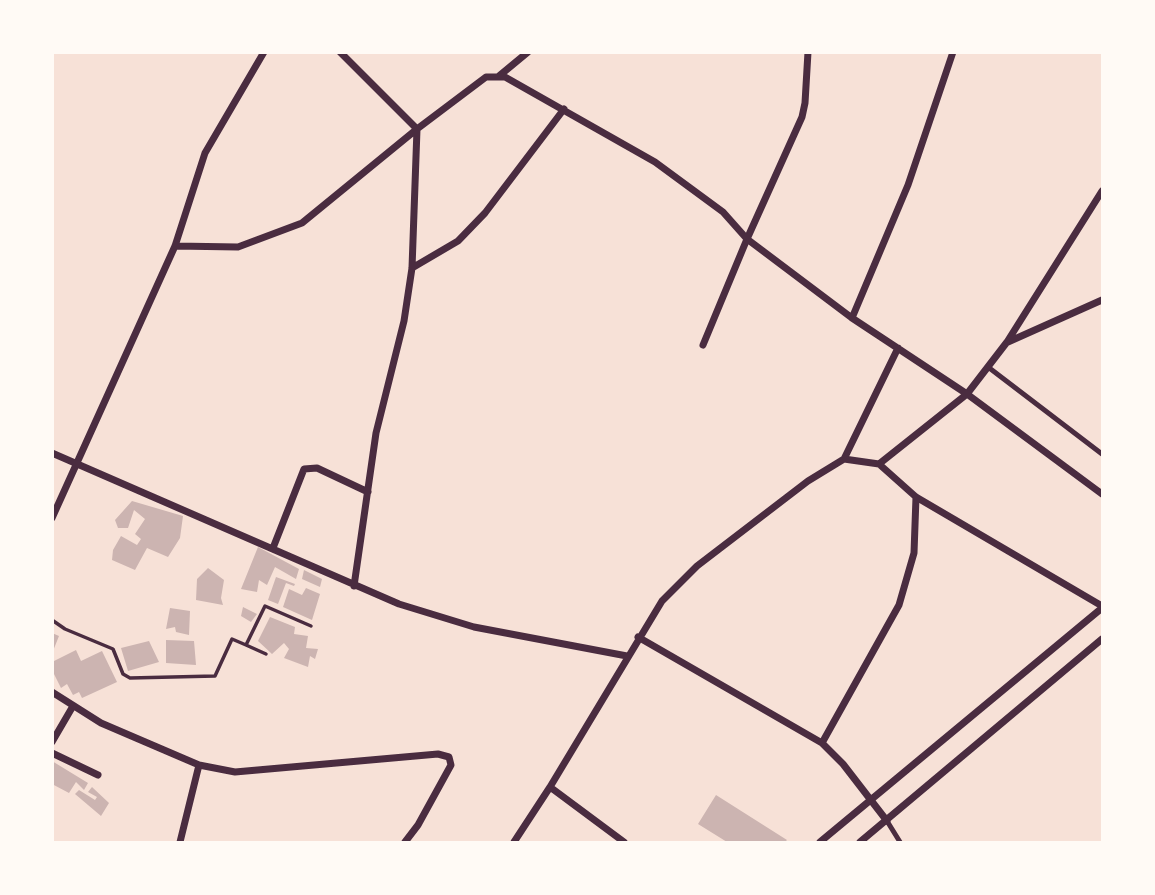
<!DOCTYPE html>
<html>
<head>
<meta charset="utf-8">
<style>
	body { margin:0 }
	#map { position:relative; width:1155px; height:895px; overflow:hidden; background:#f7e1d7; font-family:Inter,sans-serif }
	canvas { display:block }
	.frame { position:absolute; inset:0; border:54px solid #fffaf5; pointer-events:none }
</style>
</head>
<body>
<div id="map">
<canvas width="1155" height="895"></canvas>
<div class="frame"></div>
</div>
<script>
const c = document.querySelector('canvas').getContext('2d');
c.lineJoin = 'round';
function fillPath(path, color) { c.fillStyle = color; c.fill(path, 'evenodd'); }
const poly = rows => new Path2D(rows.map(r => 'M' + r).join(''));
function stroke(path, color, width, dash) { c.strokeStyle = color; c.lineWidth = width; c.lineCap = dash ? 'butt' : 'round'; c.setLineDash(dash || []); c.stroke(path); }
const building = poly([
	[132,501,183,516,180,538,168,557,147,548,135,570,112,560,113,550,121,536,137,545,141,539,135,534,145,519,134,510,128,528,118,528,115,520],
	[258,547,299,569,296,579,275,567,267,585,259,580,257,592,241,589],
	[208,568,224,580,221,598,223,605,196,600,197,579],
	[304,570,322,579,320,587,302,579],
	[276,577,295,584,294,586,286,583,278,604,268,600],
	[306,588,320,594,312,620,283,607,289,589,302,595],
	[243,607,257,614,251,622,241,616],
	[170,608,190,611,189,635,176,632,175,627,166,629],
	[270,617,295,627,294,634,308,636,306,648,318,649,315,659,310,656,308,667,284,658,289,649,284,643,272,654,258,641],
	[52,633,59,636,53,651,52,651],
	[166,640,194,641,196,665,166,663],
	[149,641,159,662,128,671,121,648],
	[76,650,81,661,102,651,117,682,82,698,79,692,73,695,67,684,61,688,52,670,52,662],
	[52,761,88,783,84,790,76,782,69,793,52,784],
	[92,787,109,803,101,816,75,794,79,790,95,800,97,797,88,792],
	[716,795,787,840,785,842,727,842,698,824]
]);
const path = poly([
	[52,620,65,629,113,649,123,674,130,678,215,676,232,639,246,645,265,606,311,626],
	[246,645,266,654]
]);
const service = poly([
	[988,367,1102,454],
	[887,821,900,842]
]);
const minor = poly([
	[340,52,417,129,412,268,404,321,376,433,354,586],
	[499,76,528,52],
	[175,246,238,247,302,223,417,129,486,77,505,77,655,162,723,212,747,239,852,318,967,394,1102,494],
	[412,268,458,241,485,213,564,109],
	[852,318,908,185,953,52],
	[1008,342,1102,300],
	[703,345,747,239,802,117,805,103,808,52],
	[52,453,399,604,474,627,627,656],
	[844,459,879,464,916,497,1102,606],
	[879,464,967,394,1007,342,1102,191],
	[52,518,175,246,205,153,264,52],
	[273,548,304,469,317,468,368,492],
	[638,637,822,743,843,764,887,821],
	[52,692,101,723,199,765,235,772,438,754,449,757,451,765,418,825,405,842],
	[52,742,73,706],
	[822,743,899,605,914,553,916,497],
	[52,753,98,775],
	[550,787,624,842],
	[180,842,199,765],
	[514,842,550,787,662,601,697,566,808,481,844,459,898,348],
	[820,842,1102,608],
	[860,842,1102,639]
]);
fillPath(building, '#ccb4b1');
stroke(path, '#4a2c40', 3.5);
stroke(service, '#4a2c40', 5);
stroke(minor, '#4a2c40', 7);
</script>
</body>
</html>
